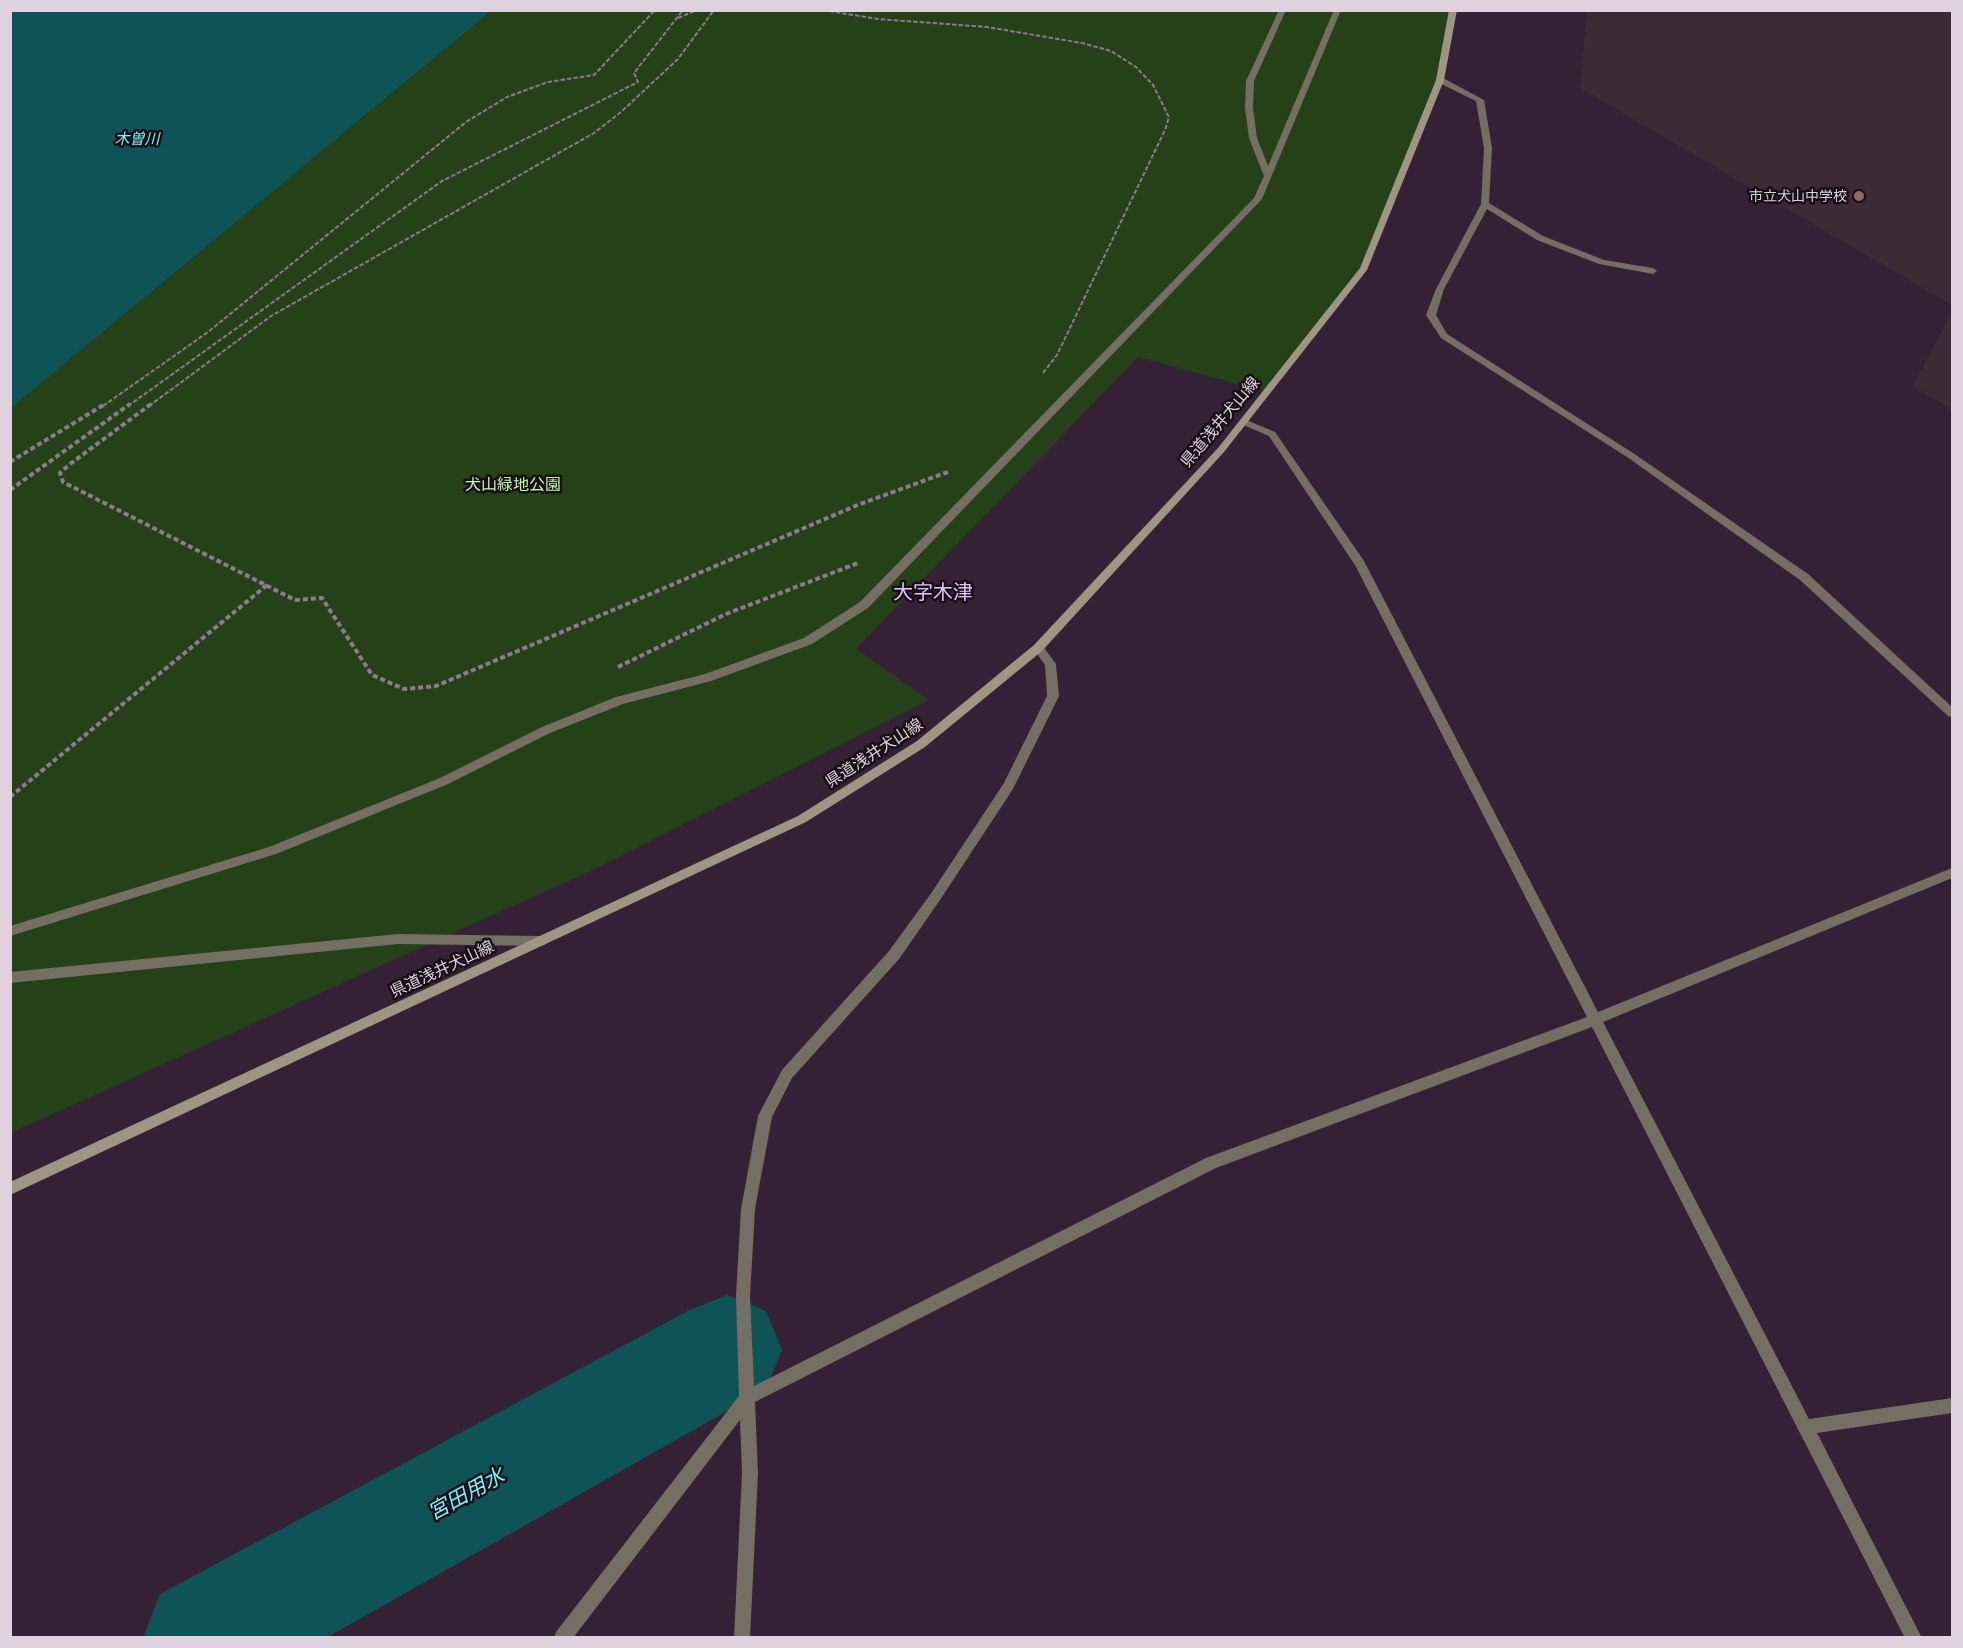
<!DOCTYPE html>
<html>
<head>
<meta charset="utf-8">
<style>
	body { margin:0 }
	#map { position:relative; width:1963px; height:1648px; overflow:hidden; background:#352135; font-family:"Exo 2",sans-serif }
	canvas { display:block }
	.frame { position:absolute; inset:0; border:12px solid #dfd1de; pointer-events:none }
</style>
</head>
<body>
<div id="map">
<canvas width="1963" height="1648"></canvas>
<div class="frame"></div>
</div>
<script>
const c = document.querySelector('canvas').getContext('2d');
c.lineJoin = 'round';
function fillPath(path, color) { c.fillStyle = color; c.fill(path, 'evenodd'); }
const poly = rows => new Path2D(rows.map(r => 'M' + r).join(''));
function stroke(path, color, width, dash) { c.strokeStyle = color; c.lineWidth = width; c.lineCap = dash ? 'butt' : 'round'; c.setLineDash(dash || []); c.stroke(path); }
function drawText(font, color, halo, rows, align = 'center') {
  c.font = font + ' "Exo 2","Noto Sans JP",sans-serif'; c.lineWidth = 5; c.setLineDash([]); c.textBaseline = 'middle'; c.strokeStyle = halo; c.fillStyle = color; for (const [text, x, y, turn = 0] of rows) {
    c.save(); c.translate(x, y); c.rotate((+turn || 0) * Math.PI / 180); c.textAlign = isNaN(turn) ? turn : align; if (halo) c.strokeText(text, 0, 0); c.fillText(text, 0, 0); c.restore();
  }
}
const education = poly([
	[1587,11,1952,11,1952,305,1580,88],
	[1952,311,1952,410,1913,386]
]);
const green = poly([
	[491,11,1453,11,1440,80,1364,268,1267,392,1138,357,856,649,929,700,597,868,11,1133,11,408]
]);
const water = poly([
	[11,10,491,10,491,11,11,408]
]);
const river = poly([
	[727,1295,766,1311,782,1350,766,1389,326,1638,143,1638,160,1594,688,1311,727,1295]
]);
const pathFar1 = poly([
	[823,10,878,19,987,27,1082,43,1111,51,1136,67,1153,85,1169,117,1165,130,1057,355,1043,373],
	[678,18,697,10],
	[103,406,208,332,466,122,507,97,548,82,594,75,655,10],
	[128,406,442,181,638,82,634,73,683,10],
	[149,406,271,316,594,133,621,112,678,59,714,10]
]);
const path = poly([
	[151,404,70,464,60,473,63,482,295,600,322,598,372,675,404,689,436,686,860,504,948,472],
	[10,462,105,404],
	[10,490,130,404],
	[618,667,726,614,858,563],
	[10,797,267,585]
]);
const lane = poly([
	[1279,10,1286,10,1254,81,1253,108,1257,138,1268,166,1334,10,1341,10,1262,199,868,608,812,644,711,681,623,704,550,733,448,784,276,854,10,936,10,926,269,847,440,778,542,727,616,697,705,674,804,638,860,602,1254,198,1264,176,1249,138,1245,108,1246,81,1279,10],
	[398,934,541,936,545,937,547,941,545,945,541,946,398,944,10,983,10,972,398,934]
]);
const street = poly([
	[1437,78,1443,78,1484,100,1492,148,1489,203,1543,236,1604,260,1653,268,1657,271,1653,274,1599,264,1537,240,1487,209,1444,289,1436,315,1447,334,1636,455,1808,574,1952,707,1952,717,1948,716,1800,580,1630,459,1441,338,1426,315,1436,289,1481,204,1484,148,1476,101,1437,82,1437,78],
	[1244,419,1275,432,1364,561,1598,1012,1952,868,1952,878,1603,1022,1809,1419,1952,1398,1952,1413,1817,1433,1922,1638,1905,1638,1592,1027,1216,1168,755,1402,758,1473,750,1638,734,1638,742,1473,740,1420,573,1638,554,1638,556,1632,739,1396,736,1296,741,1209,758,1116,782,1070,889,951,932,892,1004,783,1047,696,1045,665,1033,648,1034,645,1042,645,1056,664,1059,696,1013,789,940,900,899,959,792,1078,772,1117,755,1209,750,1296,754,1386,1206,1158,1587,1017,1355,565,1269,436,1241,424,1239,422,1244,419]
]);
const secondary = poly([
	[1449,10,1457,10,1444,80,1367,270,1224,452,1042,651,925,747,806,822,10,1195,10,1182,798,816,917,741,1034,645,1218,448,1360,268,1436,80,1449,10]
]);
const markers = [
	[1859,196,6,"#8d6e63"]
];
const farPoinames = [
	["市立犬山中学校",1847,196]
];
const farWaternames = [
	["木曽川",137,139]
];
const streetNames = [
	["県道浅井犬山線",1220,422,-50],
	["県道浅井犬山線",874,753,-33],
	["県道浅井犬山線",442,969,-25]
];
const parkNames = [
	["犬山緑地公園",513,485]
];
const quarterNames = [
	["大字木津",933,592]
];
const nearWaternames = [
	["宮田用水",466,1494,-29]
];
fillPath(education, '#3c2b35');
fillPath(green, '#244117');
fillPath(water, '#0e5457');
fillPath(river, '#0e5457');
stroke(pathFar1, '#8c7b8c', 2, [4.5, 2]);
stroke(path, '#8c7b8c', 4, [5, 3]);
fillPath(lane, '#746f62');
fillPath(street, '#746f62');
fillPath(secondary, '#9e9682');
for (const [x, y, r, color] of markers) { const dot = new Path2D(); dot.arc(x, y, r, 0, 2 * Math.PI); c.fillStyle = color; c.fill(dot); stroke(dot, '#170f17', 2); }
drawText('14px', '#dfd1de', '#170f17', farPoinames, 'right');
drawText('italic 15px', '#77f2f9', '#170f17', farWaternames);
drawText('16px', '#dfd1de', '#170f17', streetNames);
drawText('16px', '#c3f6ad', '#170f17', parkNames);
drawText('20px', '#e1c3f9', '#170f17', quarterNames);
drawText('italic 21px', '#77f2f9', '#170f17', nearWaternames);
</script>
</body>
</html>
